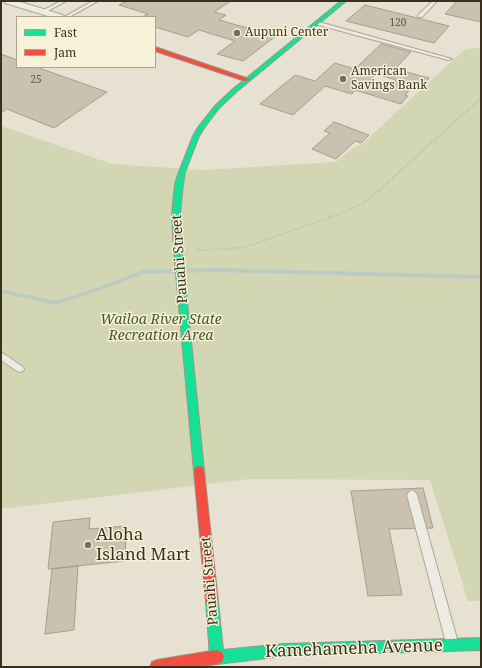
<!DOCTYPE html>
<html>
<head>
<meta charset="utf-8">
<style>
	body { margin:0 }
	#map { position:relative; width:482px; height:668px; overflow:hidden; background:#e6e1d0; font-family:"Noto Serif",serif }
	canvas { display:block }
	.frame { position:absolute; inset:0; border:2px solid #3b3020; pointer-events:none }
	.legend { position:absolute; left:16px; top:16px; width:140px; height:52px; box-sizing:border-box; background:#f6f1d7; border:1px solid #aba48e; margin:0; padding:5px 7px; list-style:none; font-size:12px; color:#3b3020 }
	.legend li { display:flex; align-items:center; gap:8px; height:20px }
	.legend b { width:20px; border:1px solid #aba48e }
</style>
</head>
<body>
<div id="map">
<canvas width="482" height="668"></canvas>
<div class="frame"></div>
<ul class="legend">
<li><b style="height:5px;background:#16e098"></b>Fast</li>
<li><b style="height:5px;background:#f24e42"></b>Jam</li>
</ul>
</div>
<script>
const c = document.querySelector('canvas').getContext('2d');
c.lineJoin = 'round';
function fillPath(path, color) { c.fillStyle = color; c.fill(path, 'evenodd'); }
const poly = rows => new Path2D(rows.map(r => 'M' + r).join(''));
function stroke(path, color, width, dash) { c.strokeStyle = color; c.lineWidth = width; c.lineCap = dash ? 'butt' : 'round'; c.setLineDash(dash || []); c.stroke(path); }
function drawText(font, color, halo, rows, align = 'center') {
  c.font = font + ' "Noto Serif",serif'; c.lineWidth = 3; c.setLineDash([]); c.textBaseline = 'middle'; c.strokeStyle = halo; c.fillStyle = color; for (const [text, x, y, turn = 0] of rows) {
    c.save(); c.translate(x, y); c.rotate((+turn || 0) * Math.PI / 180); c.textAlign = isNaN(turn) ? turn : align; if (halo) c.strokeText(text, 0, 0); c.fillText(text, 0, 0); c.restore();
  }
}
const green = poly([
	[481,47,481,601,468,601,430,480,249,479,1,509,1,126,112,164,204,170,336,162,355,147,361,145,464,50]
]);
const stream = poly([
	[217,268,481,275,481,279,217,272,143,274,95,292,55,305,1,293,1,289,55,301,91,290,143,270,217,268]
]);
const building = poly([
	[127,1,231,1,214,12,226,15,219,20,276,36,243,61,217,54,235,41,199,30,188,37,155,27,155,17,142,17,148,14,119,5,127,1],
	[457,1,481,1,481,22,445,14,457,1],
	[365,5,449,26,434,43,346,21,365,5],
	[381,44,411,52,395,69,429,78,423,86,415,84,405,95,408,96,401,104,355,90,352,94,325,86,293,115,260,104,295,75,315,81,335,63,355,69,381,44],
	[376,74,396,80,389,88,369,82,376,74],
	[1,54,17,60,17,67,36,67,107,92,54,128,7,109,1,113,1,54],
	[334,122,350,128,369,135,361,143,355,141,336,159,312,149,330,133,324,131,334,122],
	[423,488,433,528,389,529,402,595,368,596,351,491,423,488],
	[90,518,89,529,126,526,125,561,48,569,53,522,90,518],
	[78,566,74,630,45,634,52,569,78,566]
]);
const pathFar1 = poly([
	[468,110,481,98]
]);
const path = poly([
	[197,250,229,249,248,246,345,212,362,204,374,195,469,109]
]);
const lane = poly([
	[61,1,66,1,44,13,40,12,61,1],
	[93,1,98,1,69,17,64,17,93,1],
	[433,1,437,1,422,17,418,17,418,15,433,1],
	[315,22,319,22,452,59,448,60,315,24,315,22],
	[1,352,23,367,24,369,23,371,20,372,17,371,1,360,1,352],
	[412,490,415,492,417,495,457,639,455,643,451,645,447,643,445,639,407,495,409,492,412,490]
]);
const street = poly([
	[4,1,17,1,63,15,64,17,51,17,5,3,4,1]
]);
const fast = poly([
	[341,1,346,1,236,92,219,108,204,128,199,136,185,172,183,184,180,214,182,251,204,471,203,475,199,476,195,475,194,471,174,251,172,214,175,184,179,172,193,136,199,126,215,106,232,90,341,1],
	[212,596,216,598,218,602,223,650,284,644,481,638,481,650,284,656,217,664,212,662,210,657,206,602,208,598,212,596]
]);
const jam = poly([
	[155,47,249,79,250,80,245,81,155,51,155,47],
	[199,466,203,467,204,471,218,602,216,606,212,608,208,606,206,602,194,471,195,467,199,466],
	[217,650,222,652,224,657,222,662,217,664,196,667,150,667,152,662,157,660,217,650]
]);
const markers = [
	[237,33,4,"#776e5e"],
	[343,79,4,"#776e5e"],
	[88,545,4,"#776e5e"]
];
const farNumbernames = [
	["120",398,23],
	["25",36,80]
];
const farPoinames = [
	["Aupuni Center",245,33],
	["American",351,72],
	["Savings Bank",351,86]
];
const streetNames = [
	["Pauahi Street",180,259,-94],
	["Pauahi Street",210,581,-95]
];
const parkNames = [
	["Wailoa River State",161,320],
	["Recreation Area",161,336]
];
const nearPoinames = [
	["Aloha",96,535],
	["Island Mart",96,555]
];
const nearStreetnames = [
	["Kamehameha Avenue",354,649,-2]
];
fillPath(green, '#d2d6b3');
fillPath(stream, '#bbccc3');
fillPath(building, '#cac1b1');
stroke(building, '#a79d8f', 1);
stroke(lane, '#aca698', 2);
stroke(street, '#aca698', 2);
stroke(fast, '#9b9688', 2);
stroke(jam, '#9b9688', 2);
stroke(pathFar1, '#c7c2b8', 1.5, [2, 1]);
stroke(path, '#c7c2b8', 2, [2.5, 1.5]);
fillPath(lane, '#eeebe2');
fillPath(street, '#eeebe2');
fillPath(fast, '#16e098');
fillPath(jam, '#f24e42');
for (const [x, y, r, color] of markers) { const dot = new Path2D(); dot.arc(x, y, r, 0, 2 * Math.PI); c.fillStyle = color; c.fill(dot); stroke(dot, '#f6f1d7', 1.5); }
drawText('10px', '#5f5444', null, farNumbernames);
drawText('12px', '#3b3020', '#f6f1d7', farPoinames, 'left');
drawText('14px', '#3b3020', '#f6f1d7', streetNames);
drawText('italic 14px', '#465826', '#f6f1d7', parkNames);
drawText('17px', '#3b3020', '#f6f1d7', nearPoinames, 'left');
drawText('17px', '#3b3020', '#f6f1d7', nearStreetnames);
</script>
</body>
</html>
